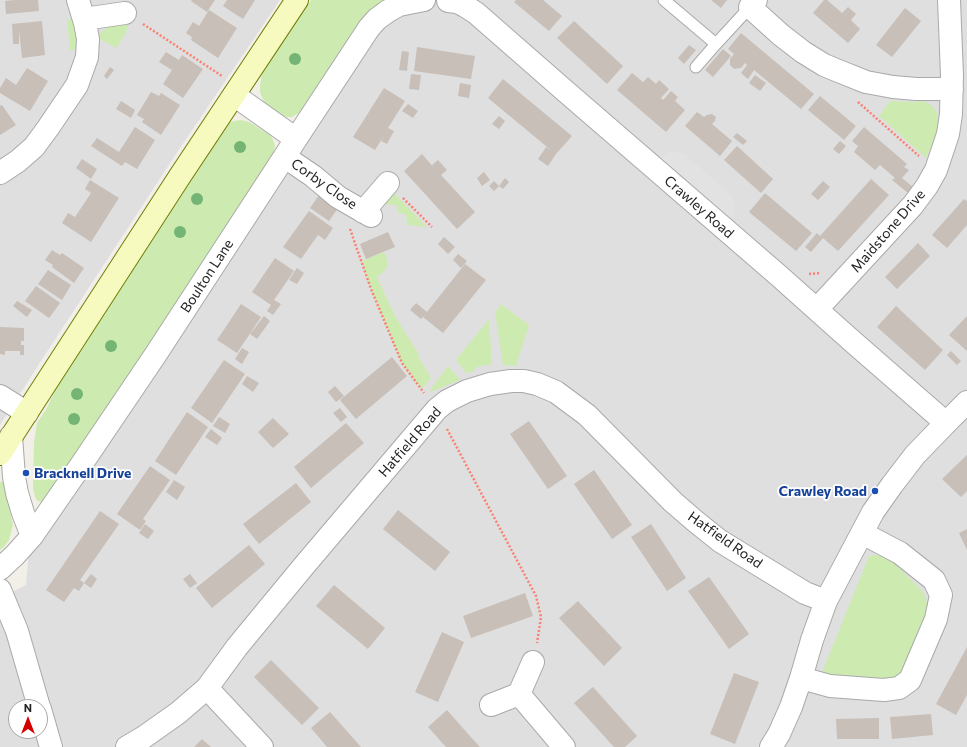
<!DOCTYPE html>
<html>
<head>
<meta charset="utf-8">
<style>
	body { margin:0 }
	#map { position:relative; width:967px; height:747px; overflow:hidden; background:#f2efe9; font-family:Commissioner,sans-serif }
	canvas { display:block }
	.north { position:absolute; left:8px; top:699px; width:40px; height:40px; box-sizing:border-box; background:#fff; border:1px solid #a7a7a7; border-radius:50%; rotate:0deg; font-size:11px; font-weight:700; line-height:16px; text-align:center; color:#222 }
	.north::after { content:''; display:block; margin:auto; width:14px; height:18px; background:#d40000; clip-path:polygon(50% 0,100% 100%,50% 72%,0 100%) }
</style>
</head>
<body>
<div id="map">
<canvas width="967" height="747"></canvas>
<div class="north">N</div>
</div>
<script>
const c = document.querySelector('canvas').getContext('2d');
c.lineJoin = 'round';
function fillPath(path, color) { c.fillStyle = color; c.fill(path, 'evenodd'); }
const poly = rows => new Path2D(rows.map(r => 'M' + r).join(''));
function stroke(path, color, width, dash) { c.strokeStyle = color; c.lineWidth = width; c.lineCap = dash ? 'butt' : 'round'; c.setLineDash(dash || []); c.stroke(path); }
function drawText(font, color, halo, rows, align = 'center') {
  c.font = font + ' Commissioner,sans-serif'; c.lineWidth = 3.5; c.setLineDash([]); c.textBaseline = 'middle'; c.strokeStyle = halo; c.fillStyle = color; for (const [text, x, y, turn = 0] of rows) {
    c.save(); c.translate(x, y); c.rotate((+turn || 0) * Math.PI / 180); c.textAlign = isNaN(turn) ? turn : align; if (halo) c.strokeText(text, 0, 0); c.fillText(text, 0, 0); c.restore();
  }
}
const residential = poly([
	[0,0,280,0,176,154,39,364,0,425],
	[397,0,967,0,967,747,0,747,0,598,26,585,31,524],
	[16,707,40,707,40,731,16,731]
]);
const grass = poly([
	[311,0,396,0,299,113,292,117,286,117,272,111,263,100,260,92,260,85,262,74,267,65],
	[67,19,79,19,82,49,70,50],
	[125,22,128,24,128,27,125,34,116,48,100,39,100,34,109,25],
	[890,101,914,102,922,101,926,102,931,105,934,108,937,113,938,119,938,127,934,141,926,158,879,116],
	[241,120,249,122,270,135,273,140,275,146,274,152,270,167,45,501,42,502,38,501,36,499,33,490,34,443,37,423,47,408,58,384,224,128,228,123,234,121],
	[392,191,422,222,427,227,407,225,406,214,398,213,397,205,388,205,384,203],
	[384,252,388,261,386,270,377,277,395,316,418,353,419,358,431,378,422,389,402,363,371,289,362,262,366,259],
	[501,304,529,325,516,366,503,365,495,313],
	[489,319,492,364,477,367,472,372,466,373,456,360],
	[448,366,460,380,431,392,430,390],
	[1,481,4,483,13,525,9,540,4,547,0,550,0,483],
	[874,555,881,556,895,564,922,591,925,596,927,603,927,611,925,620,905,669,899,675,893,679,835,679,824,673,823,670,869,556]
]);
const parking = poly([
	[668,152,675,152,685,154,730,194,735,203,735,210,730,221,658,160]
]);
const building = poly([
	[14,0,38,0,39,11,6,14,5,1],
	[192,0,215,0,207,12,191,1],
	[227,0,255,0,243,19,223,6],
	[516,0,543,0,562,16,549,31,514,2],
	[711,0,727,0,721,8],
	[824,0,827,0,842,13,848,7,856,14,851,20,860,29,848,43,813,13],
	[905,8,921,21,892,57,876,45],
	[209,10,237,28,218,58,191,40,192,37,186,33,193,22,199,26],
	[42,21,45,55,22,58,19,30,19,44,13,44,12,24],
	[574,21,623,66,607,84,557,38],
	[741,33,814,94,801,109,754,70,748,79,741,73,747,65,745,63,741,68,734,69,730,65,730,59,734,54,728,49],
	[689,45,696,50,684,64,678,58],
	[417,47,475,56,471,79,414,71],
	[723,49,731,56,713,77,705,70],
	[402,51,409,52,407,71,399,70],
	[166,52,179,60,182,55,203,69,183,98,163,84,172,70,159,62],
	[110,67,114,70,107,79,104,76],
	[27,68,48,81,30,111,0,93,0,88,6,78,16,85],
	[632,73,643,82,648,77,656,84,659,80,669,89,661,98,663,100,671,91,678,97,675,101,685,110,666,132,617,90],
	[411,74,421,75,419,90,409,89],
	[755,75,766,83,760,91,749,83],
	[503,79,572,136,556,154,548,166,538,159,546,147,552,151,488,98],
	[460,83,471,85,469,98,458,96],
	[384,88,405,101,388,128,394,131,387,144,381,141,385,134,375,150,353,137],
	[151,92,159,96,161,93,180,105,161,135,142,122,144,119,137,115],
	[820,96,856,126,844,140,808,110],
	[121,101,135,110,131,118,116,109],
	[408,104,418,111,413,118,402,111],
	[2,105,16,125,0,135,0,106],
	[697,112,704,117,707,115,712,114,716,117,715,121,712,124,732,141,720,156,685,126],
	[499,116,505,121,499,129,492,124],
	[135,127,155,140,137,169,125,162,122,166,91,146,97,138,119,152],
	[864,127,907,164,904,167,909,170,902,178,913,187,908,193,892,180,895,178,880,165,875,170,854,152,858,146,852,141],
	[737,133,747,141,743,145,733,137],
	[840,141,846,146,839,154,833,149],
	[737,146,773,179,761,193,724,160],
	[422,154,435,169,432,165,438,160,447,170,441,175,475,212,457,229,404,171],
	[82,159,97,169,91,179,76,168],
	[484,172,490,180,482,186,477,178],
	[505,178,509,182,503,189,499,186],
	[871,179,889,195,838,251,823,238,811,252,805,247,817,233,820,236],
	[90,180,119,198,91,242,62,223,68,213,75,217,91,193,85,189],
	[494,181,499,186,494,191,489,186],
	[823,181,830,187,818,200,811,194],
	[322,191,341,204,329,221,310,208],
	[765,193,812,233,796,251,749,212],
	[964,199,967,201,967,225,947,248,932,235],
	[309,211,333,228,325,240,318,235,301,259,283,247],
	[388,232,395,247,366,259,360,244],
	[444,237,455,247,448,254,438,244],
	[918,243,930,256,897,289,885,277],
	[52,250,60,255,62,253,84,268,74,283,52,267,53,265,45,260],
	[458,254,467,261,461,268,453,260],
	[275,258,294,271,274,300,281,304,273,315,267,311,271,305,252,292],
	[465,264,486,280,443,333,423,317],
	[297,268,304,273,297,284,289,280],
	[48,270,71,285,62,300,38,284],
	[36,286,60,303,49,318,25,301],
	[17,301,32,310,27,317,13,306],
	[416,303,427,312,421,319,410,310],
	[241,304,261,317,237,353,217,340],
	[896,306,943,350,925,370,877,327],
	[264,316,270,321,257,339,250,334],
	[967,316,967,351,949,335],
	[0,327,24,328,24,341,21,341,21,345,24,345,24,355,20,355,20,351,5,351,5,355,0,354],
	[242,348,249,352,242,364,235,359],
	[951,351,961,361,957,365,947,355],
	[392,357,407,376,356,419,340,400],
	[224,360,245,374,212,423,191,408],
	[247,376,259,383,253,392,242,384],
	[335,386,344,396,336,402,328,392],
	[340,408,347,417,341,422,333,413],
	[187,412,208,427,176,475,155,461],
	[219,417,230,424,225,433,213,426],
	[273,418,289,434,273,448,258,432],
	[529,421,567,476,548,489,510,434],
	[346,423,364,443,311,488,294,467],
	[211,429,222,438,217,445,205,437],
	[967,455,967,491,961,497,942,479],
	[150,466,170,480,143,519,146,521,140,530,117,514],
	[594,470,632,525,612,539,574,484],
	[174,480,185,487,177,500,166,492],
	[296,483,311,502,259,544,243,524],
	[398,510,450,552,435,571,383,529],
	[100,511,119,524,80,580,84,583,79,591,74,588,64,602,46,590],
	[145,524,154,531,148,539,139,533],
	[651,524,686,578,667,591,631,537],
	[967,529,967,550,959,533],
	[249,545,265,564,212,608,196,588],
	[91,574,97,579,91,588,84,583],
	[190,574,197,583,190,588,183,579],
	[709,577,749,634,729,649,688,591],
	[334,585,385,628,368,649,316,606],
	[525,593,533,616,471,638,463,616],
	[578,601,622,648,604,666,559,618],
	[442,632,464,642,438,702,415,692],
	[967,647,967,695,956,715,936,704],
	[271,660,319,708,302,725,254,677],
	[734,673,759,682,735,744,710,734],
	[593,687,637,736,625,747,614,747,574,703],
	[447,710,469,735,480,747,446,747,428,727],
	[330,712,361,747,327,747,311,728],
	[931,714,933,735,892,739,890,717],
	[879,718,879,739,837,739,836,719],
	[202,739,211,747,194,747]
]);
const path = poly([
	[143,24,222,76],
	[858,102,919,156],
	[403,198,432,227],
	[350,229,371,289,402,363,424,393],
	[809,274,821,273],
	[447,429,536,596,541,617,537,643]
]);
const lane = poly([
	[664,0,716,44],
	[696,67,716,44,750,7]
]);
const street = poly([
	[756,0,750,7,781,35,803,52,824,65,836,70,866,82,893,87,916,89,952,89],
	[448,1,457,2,465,6,476,13,564,90,778,275,852,341,946,423],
	[84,19,125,13],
	[234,95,296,139],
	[285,157,313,176,338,197,371,216],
	[0,173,18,161,34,147,48,128,77,85,87,57,88,39,85,23,78,0],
	[363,212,388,183],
	[817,309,913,205,927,186,936,170,948,134,951,114,952,75,949,0],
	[0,396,27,413],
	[11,436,14,477,17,493,23,513,32,536],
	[0,569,15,555,32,536,79,468,156,354,296,139,369,28,377,19,388,11,399,5,424,0],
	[0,590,17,631,39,707],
	[801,678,830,686,884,690,899,688,910,680,936,619,941,595,934,580,900,553,862,533],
	[207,688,262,747],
	[519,694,564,747],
	[491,705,519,694,533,662],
	[40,709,51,747],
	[127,747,144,737,178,713,207,688,237,647,303,567,437,409,447,401,467,391,490,384,511,381,524,381,537,384,556,392,587,415,673,502,695,521,720,541,805,593,826,601],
	[771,747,779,734,791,707,801,678,812,640,826,601,873,512,892,485,915,455,946,423,967,402]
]);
const secondary = poly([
	[0,454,180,176,297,0]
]);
const trees = [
	[295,59],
	[240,147],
	[197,199],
	[180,232],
	[111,346],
	[77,394],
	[74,419]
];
const markers = [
	[26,473,4,"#1a4fb4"],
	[875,491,4,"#1a4fb4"]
];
const streetNames = [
	["Corby Close",324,184,35],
	["Crawley Road",699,207,41],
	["Maidstone Drive",888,231,-49],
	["Boulton Lane",207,276,-57],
	["Hatfield Road",410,442,-49],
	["Hatfield Road",725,540,35]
];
const transitNames = [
	["Bracknell Drive",34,473],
	["Crawley Road",867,491,"right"]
];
fillPath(residential, '#e0dfdf');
fillPath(grass, '#cdebb0');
fillPath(parking, '#e2e2e2');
fillPath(building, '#c7bfb8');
stroke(lane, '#a9a9a9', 13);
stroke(street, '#a9a9a9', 24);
stroke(secondary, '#707d05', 24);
stroke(path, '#fa8072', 2.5, [2, 2]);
stroke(lane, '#fff', 11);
stroke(street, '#fff', 22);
stroke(secondary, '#f7fabf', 22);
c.fillStyle = '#74b475';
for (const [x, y] of trees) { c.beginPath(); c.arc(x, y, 6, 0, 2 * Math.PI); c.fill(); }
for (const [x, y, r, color] of markers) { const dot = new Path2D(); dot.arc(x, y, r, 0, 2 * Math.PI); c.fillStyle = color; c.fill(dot); stroke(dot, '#fff', 1.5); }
drawText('14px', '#222', '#fff', streetNames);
drawText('bold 14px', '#164399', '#fff', transitNames, 'left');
</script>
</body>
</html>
